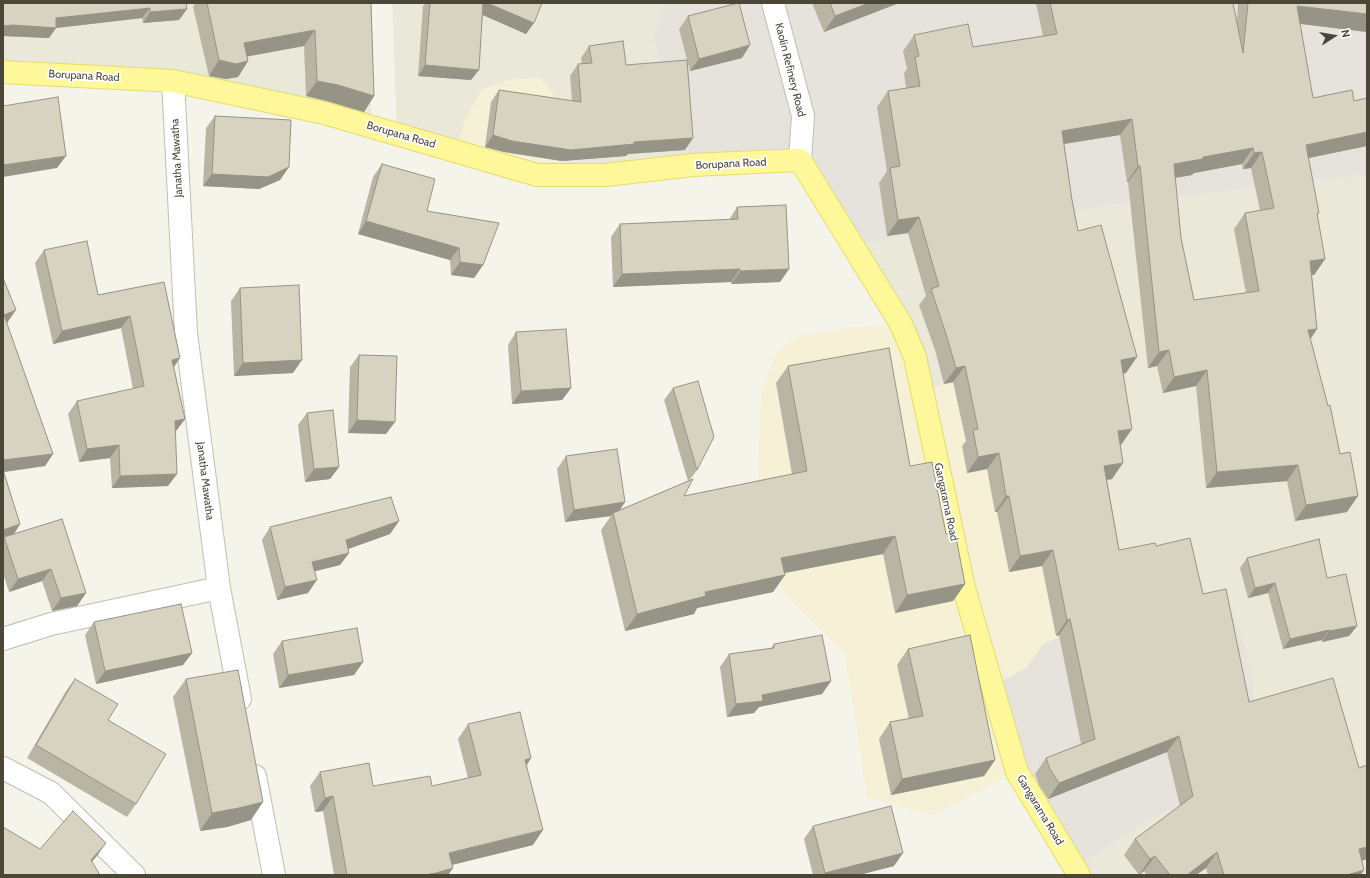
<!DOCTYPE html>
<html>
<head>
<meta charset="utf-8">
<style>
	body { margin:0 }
	#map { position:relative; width:1370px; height:878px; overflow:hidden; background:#f5f4eb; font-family:Cabin,sans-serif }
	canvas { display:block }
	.frame { position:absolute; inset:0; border:4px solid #4a4738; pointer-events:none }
	.north { position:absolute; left:1314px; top:16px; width:40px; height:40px; -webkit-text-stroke:3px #fff; paint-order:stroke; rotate:78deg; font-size:11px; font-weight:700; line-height:16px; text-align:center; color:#4a4738 }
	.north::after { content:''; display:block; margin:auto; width:14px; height:18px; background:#4a4738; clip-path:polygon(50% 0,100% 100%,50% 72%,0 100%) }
</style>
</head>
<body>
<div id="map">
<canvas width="1370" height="878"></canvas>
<div class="frame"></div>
<div class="north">N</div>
</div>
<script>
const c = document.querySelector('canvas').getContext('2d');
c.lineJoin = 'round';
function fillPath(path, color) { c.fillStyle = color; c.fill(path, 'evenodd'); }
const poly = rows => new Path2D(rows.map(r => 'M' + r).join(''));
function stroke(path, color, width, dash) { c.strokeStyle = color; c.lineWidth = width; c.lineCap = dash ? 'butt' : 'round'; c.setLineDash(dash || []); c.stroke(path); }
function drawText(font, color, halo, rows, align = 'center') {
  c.font = font + ' Cabin,sans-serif'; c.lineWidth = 3.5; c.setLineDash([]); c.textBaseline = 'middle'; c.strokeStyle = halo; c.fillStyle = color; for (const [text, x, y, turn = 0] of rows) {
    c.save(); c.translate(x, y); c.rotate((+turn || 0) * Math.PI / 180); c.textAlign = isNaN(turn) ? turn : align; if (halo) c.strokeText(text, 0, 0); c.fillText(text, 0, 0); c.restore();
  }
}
const residential = poly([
	[3,3,365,3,372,127,191,85,3,72],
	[392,3,664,3,653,37,693,165,561,175,559,130,541,78,508,80,456,151,397,134],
	[1361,174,1367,174,1367,875,1079,875,1075,868,1158,815,1260,785,923,392,853,245,1123,203]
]);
const commercial = poly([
	[541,78,556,98,561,175,456,151,464,122,481,90,508,80],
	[901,324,923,392,944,384,990,379,1112,614,1043,644,1026,668,992,686,1017,772,932,816,867,797,845,654,784,594,758,473,761,393,776,352,796,337,842,328]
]);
const industrial = poly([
	[664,3,1367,3,1367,174,1123,203,853,245,800,161,693,165,653,37],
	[1224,591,1238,625,1252,675,1254,715,1260,785,1158,815,1075,868,1017,772,992,686,1026,668,1043,644,1112,614]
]);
const minor = poly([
	[773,3,803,116,800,160],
	[173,81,186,333,219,588,240,699],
	[3,639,51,624,219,588],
	[3,768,51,793,134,875],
	[255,776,274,875]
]);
const primary = poly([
	[3,72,173,81,324,113,537,175,606,175,693,165,800,160,901,324,915,357,964,588,1017,772,1079,875]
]);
const wall = poly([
	[3,3,187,9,179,20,143,23,142,18,56,28,49,38,3,36],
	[195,3,371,3,374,96,364,112,327,101,306,96,304,46,247,56,248,61,238,77,226,79,209,76,193,7],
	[426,3,542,3,526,34,483,15,471,80,418,76,423,6],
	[812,3,899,3,824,32],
	[1036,3,1233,3,1237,21,1238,3,1367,3,1367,32,1300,24,1313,98,1354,101,1367,98,1367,146,1308,158,1317,215,1325,259,1314,275,1312,275,1317,329,1310,340,1347,512,1295,521,1287,481,1206,488,1196,386,1163,393,1157,366,1148,368,1128,182,1127,182,1120,135,1064,144,1072,200,1078,231,1126,373,1123,374,1121,445,1120,445,1112,479,1107,480,1119,550,1156,546,1203,594,1249,702,1367,859,1362,861,1361,875,1208,875,1206,868,1196,875,1147,875,1144,871,1139,875,1124,855,1135,839,1180,806,1167,752,1048,799,1039,785,1035,774,1046,758,1081,744,1059,635,1056,636,1042,566,1009,572,997,512,995,512,987,469,967,473,962,446,966,441,953,382,944,384,935,350,919,305,926,296,908,233,887,236,879,183,887,171,877,107,888,91,906,88,904,73,907,69,903,51,914,35,973,47,1043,36],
	[1242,164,1243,169,1251,168,1260,210,1245,213,1234,229,1246,293,1194,300,1181,238,1175,178,1192,175,1194,173],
	[688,16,742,58,690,71,679,29],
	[589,46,626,65,685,150,628,154,626,156,562,161,504,152,485,147,491,102,499,90,572,101,570,76,578,64,582,64,581,58],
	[215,116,289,167,280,180,259,189,203,186,206,128],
	[382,164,427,211,483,265,474,278,451,275,450,260,358,234,373,177],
	[737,207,789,269,780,282,731,284,731,282,613,287,611,237,620,224,729,220],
	[44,250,98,295,164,282,180,358,174,367,185,419,175,432,168,486,112,488,110,458,79,462,68,414,77,401,133,389,121,328,53,344,35,263],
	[3,278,7,323,6,323,53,454,45,466,4,472,20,524,14,534,86,593,77,606,52,611,42,581,9,592,3,573],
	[240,288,293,373,234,376,231,301],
	[516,332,571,388,562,400,512,404,508,345],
	[359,355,386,434,348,433,350,367],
	[788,366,910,466,946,534,965,584,953,601,895,613,883,554,784,573,785,575,773,592,697,608,694,614,625,631,601,530,611,516,565,522,557,469,566,456,625,502,620,510,688,481,664,400,673,388,697,470,689,481,684,496,792,474,776,383],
	[307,413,339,467,330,479,305,482,298,425],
	[399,521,390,534,348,549,349,553,340,565,315,571,308,593,277,600,262,540,270,527],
	[1247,558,1327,578,1357,626,1349,636,1322,642,1322,640,1283,649,1268,593,1248,598,1240,568],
	[94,622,192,653,183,665,96,684,85,635],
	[282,641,363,662,354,675,279,688,273,654],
	[774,644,831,681,822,694,759,707,754,713,727,717,720,667,729,654,771,648],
	[908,649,995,760,984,776,891,795,879,739,890,722,909,719,897,665],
	[75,679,108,720,136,804,127,817,27,758,66,691],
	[186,679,251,820,227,827,200,831,173,697],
	[468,724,531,758,527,765,533,845,452,865,453,868,448,875,334,875,323,811,315,812,310,786,320,772,373,786,432,786,468,778,458,739],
	[813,826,894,866,859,875,813,875,804,839]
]);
const shadedWall = poly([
	[483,3,487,3,534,23,526,34,476,12],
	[869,3,899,3,824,32,835,16],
	[1297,6,1367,14,1367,32,1286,22],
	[150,8,142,18,56,28,49,38,3,36,3,26,56,18],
	[187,9,179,20,143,23,150,12],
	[315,30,304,46,234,59,244,43],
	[750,45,742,58,690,71,699,59],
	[219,60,248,61,238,77,226,79,209,76],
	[425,65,479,70,471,80,418,76],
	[317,81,338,85,374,96,364,112,327,101,306,96],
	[1132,119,1120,135,1051,146,1062,131],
	[1367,132,1367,146,1294,161,1306,145],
	[493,135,634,142,693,138,685,150,628,154,626,156,562,161,504,152,485,147],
	[1253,148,1242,164,1194,173,1192,175,1162,180,1174,164,1203,157],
	[1262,152,1251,168,1243,169,1254,153],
	[66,156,57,168,3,177,3,165],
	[1138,166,1140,166,1128,182,1127,182],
	[289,167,280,180,259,189,203,186,212,174],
	[919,217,908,233,887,236,898,220],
	[366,221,459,248,450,260,358,234],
	[1325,259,1314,275,1299,277,1310,261],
	[460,262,483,265,474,278,451,275],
	[740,269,731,282,613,287,622,274],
	[789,269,780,282,731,284,740,271],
	[16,310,7,323,3,325,4,315],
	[130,316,121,328,53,344,62,331],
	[1317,329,1306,345,1308,330],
	[1169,350,1157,366,1148,368,1159,352],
	[1137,357,1126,373,1110,376,1121,360],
	[180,358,171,371,172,360],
	[302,360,293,373,234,376,243,363],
	[965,366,953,382,944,384,956,368],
	[1207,370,1196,386,1163,393,1174,377],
	[571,388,562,400,512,404,521,391],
	[185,419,176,431,166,434,175,421],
	[357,420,395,422,386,434,348,433],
	[1132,429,1121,445,1106,447,1118,431],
	[119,445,110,458,79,462,87,449],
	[999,453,987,469,967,473,978,457],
	[53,454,45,466,3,472,3,460],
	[1123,463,1112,479,1093,482,1104,466],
	[1298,465,1287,481,1206,488,1217,472],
	[339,467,330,479,305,482,314,469],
	[177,474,168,486,112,488,120,476],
	[1006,496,1009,496,997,512,995,512],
	[1358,496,1347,512,1295,521,1306,505],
	[625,502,616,515,613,513,611,516,565,522,574,510],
	[399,521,390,534,337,553,346,540],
	[20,524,12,537,4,537,3,539,3,530],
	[895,536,883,554,769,576,781,558],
	[1053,550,1042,566,1009,572,1020,556],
	[349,553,340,565,304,574,312,562],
	[51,569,42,581,9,592,18,579],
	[785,575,773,592,697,608,694,614,625,631,637,614,705,592],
	[317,580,308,593,277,600,285,587],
	[1275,583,1268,593,1248,598,1255,588],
	[965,584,953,601,895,613,907,595],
	[86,593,77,606,52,611,61,598],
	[1070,619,1059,635,1056,636,1067,620],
	[1357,626,1349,636,1322,642,1329,631],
	[1329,630,1322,640,1283,649,1290,639],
	[192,653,183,665,96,684,105,671],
	[363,662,354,675,279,688,288,675],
	[831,681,822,694,759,707,754,713,727,717,736,704,762,695],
	[1179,736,1167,752,1048,799,1059,783],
	[531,758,521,773,525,760],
	[995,760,984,776,891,795,902,779],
	[333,796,323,811,315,812,325,798],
	[263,802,251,820,227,827,200,831,212,813],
	[543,830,533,845,439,868,449,853],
	[106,843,97,856,82,873,91,860],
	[1367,847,1367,859,1348,865,1359,849],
	[1217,852,1206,868,1196,875,1187,875],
	[903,853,894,866,859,875,824,875,825,873],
	[1155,856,1144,871,1139,875,1150,859],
	[453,868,448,875,425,875],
	[1364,870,1361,875,1347,875]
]);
const building = poly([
	[3,3,186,3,187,9,150,12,150,8,56,18,56,28,13,25,3,26,3,3],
	[207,3,371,3,374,96,338,85,317,81,315,30,244,43,248,61,236,64,219,60,207,3],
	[430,3,483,3,479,70,425,65,430,3],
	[487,3,542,3,534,23,487,3],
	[738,3,739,3,750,45,699,59,688,16,738,3],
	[830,3,869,3,835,16,830,3],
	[1050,3,1233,3,1243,53,1248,3,1367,3,1367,14,1297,6,1313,98,1352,90,1354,101,1367,98,1367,132,1306,145,1319,213,1317,213,1325,259,1310,261,1317,329,1308,330,1328,406,1330,405,1340,454,1350,452,1358,496,1306,505,1298,465,1217,472,1207,370,1174,377,1169,350,1159,352,1140,166,1138,166,1132,119,1062,131,1072,200,1078,231,1101,225,1137,357,1121,360,1132,429,1118,431,1123,463,1104,466,1119,550,1155,543,1156,546,1190,538,1203,594,1226,589,1249,702,1333,678,1359,768,1367,765,1367,847,1359,849,1364,870,1347,875,1224,875,1217,852,1187,875,1170,875,1155,856,1150,859,1135,839,1193,796,1179,736,1059,783,1050,769,1046,758,1095,739,1070,619,1067,620,1053,550,1020,556,1009,496,1006,496,999,453,978,457,973,430,978,429,965,366,956,368,946,334,931,289,939,286,919,217,898,220,890,168,900,166,888,91,920,86,915,57,919,56,914,35,968,24,973,47,1057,34,1050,3],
	[1253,148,1254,153,1262,152,1274,208,1245,213,1259,291,1194,300,1181,238,1174,164,1203,159,1203,157,1253,148],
	[623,41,626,65,687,60,693,138,634,142,634,144,571,150,512,141,493,135,499,90,581,102,578,64,592,63,589,46,623,41],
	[58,97,66,156,3,165,3,106,58,97],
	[215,116,291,120,289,167,268,177,212,174,215,116],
	[382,164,435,179,427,211,499,223,483,265,460,262,459,248,366,221,382,164],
	[786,205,789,269,740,271,740,269,622,274,620,224,738,219,737,207,786,205],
	[87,241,98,295,164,282,180,358,172,360,185,419,175,421,177,474,120,476,119,445,87,449,77,401,144,386,130,316,62,331,44,250,87,241],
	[3,278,16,310,4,315,53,454,3,460,3,278],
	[299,285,302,360,243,363,240,288,299,285],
	[566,329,571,388,521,391,516,332,566,329],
	[889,348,910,466,932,462,946,534,955,532,965,584,907,595,895,536,781,558,785,575,705,592,706,596,637,614,613,513,693,479,684,496,807,471,788,366,889,348],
	[359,355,397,356,395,422,357,420,359,355],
	[698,381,714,437,697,470,673,388,698,381],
	[333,410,339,467,314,469,307,413,333,410],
	[617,449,625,502,574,510,566,456,617,449],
	[3,470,20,524,3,530,3,470],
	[391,497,399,521,346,540,349,553,312,562,317,580,285,587,270,527,391,497],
	[62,519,86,593,61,598,51,569,18,579,4,537,62,519],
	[1319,539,1327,578,1346,574,1357,626,1329,631,1329,630,1290,639,1275,583,1255,588,1247,558,1319,539],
	[181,604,192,653,105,671,94,622,181,604],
	[357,628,363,662,288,675,282,641,357,628],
	[822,635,831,681,762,695,763,701,736,704,729,654,774,648,774,644,822,635],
	[970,635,995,760,902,779,890,722,923,716,908,649,970,635],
	[238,670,263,802,239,808,212,813,186,679,238,670],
	[75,679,118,704,108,720,166,754,136,804,36,745,75,679],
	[520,712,531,758,525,760,543,830,449,853,453,868,436,873,425,875,347,875,333,796,325,798,320,772,369,763,373,786,430,776,432,786,481,775,468,724,520,712],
	[891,806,903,853,825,873,813,826,891,806],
	[73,811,106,843,91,860,100,875,3,875,3,827,40,849,73,811]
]);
const streetNames = [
	["Kaolin Refinery Road",790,70,76],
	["Borupana Road",84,76,3],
	["Borupana Road",401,135,16],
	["Janatha Mawatha",177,158,-93],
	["Borupana Road",731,164,-3],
	["Janatha Mawatha",205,481,83],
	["Gangarama Road",946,502,78],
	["Gangarama Road",1040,810,59]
];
fillPath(residential, '#e9e8d9');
fillPath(commercial, '#f6f0d7');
fillPath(industrial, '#e5e3dc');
stroke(minor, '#c1bfad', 24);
stroke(primary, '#e4dc6a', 24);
stroke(minor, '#fff', 22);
stroke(primary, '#fef89b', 22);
fillPath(wall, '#b9b5a5');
fillPath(shadedWall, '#969486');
fillPath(building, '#d7d3c0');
stroke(building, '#969486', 1);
drawText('11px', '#4a4738', '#fff', streetNames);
</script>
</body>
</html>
